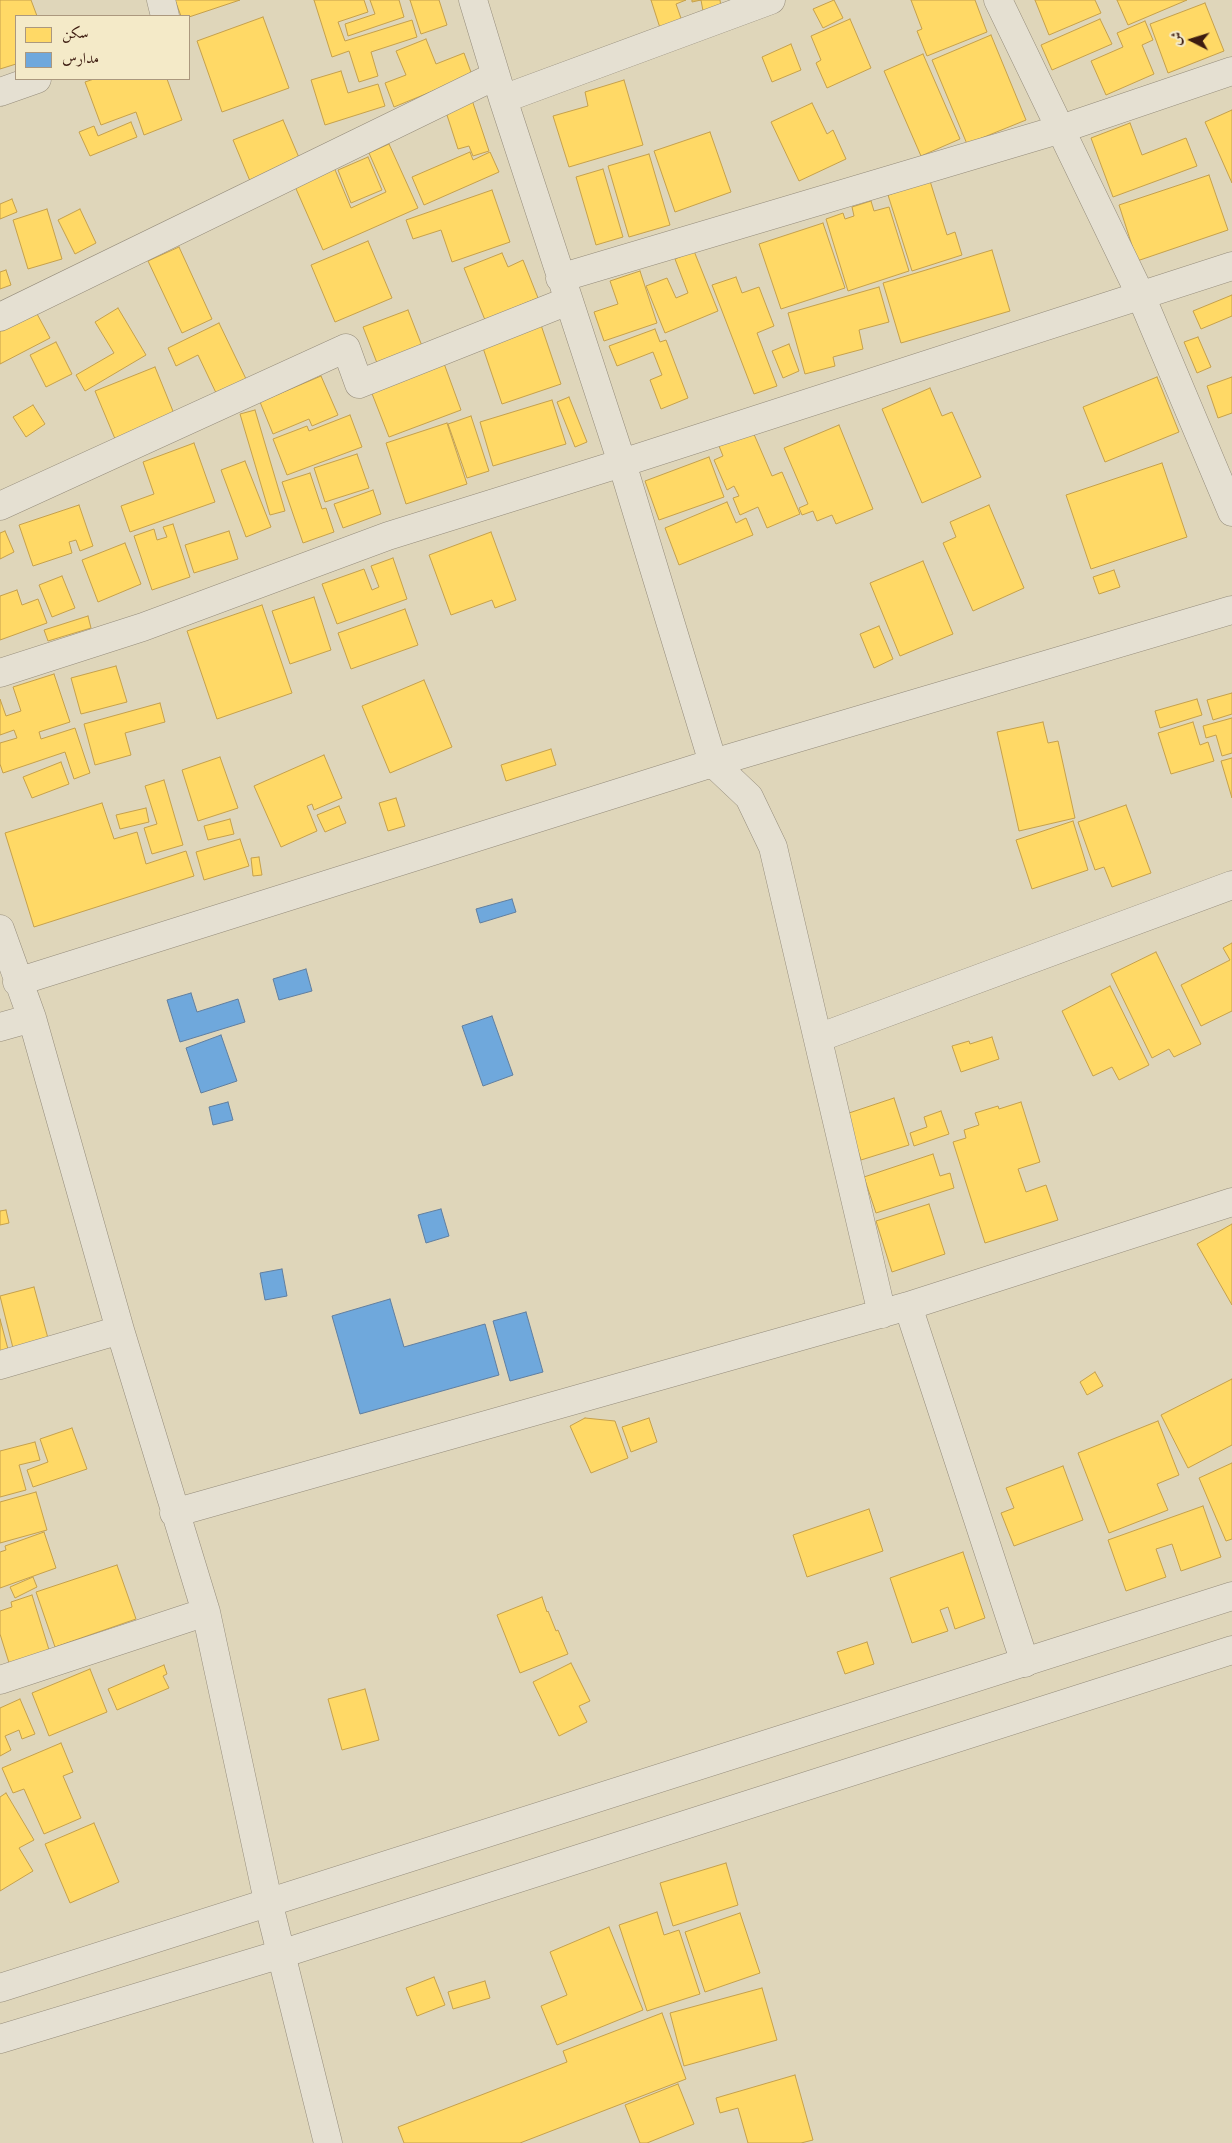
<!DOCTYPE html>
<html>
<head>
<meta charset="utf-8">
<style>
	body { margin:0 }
	#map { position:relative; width:1232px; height:2143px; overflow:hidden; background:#dfd6ba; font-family:"IM FELL Great Primer",Amiri,serif }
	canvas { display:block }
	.legend { position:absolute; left:15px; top:15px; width:175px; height:65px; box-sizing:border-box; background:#f4eac8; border:1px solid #ab987e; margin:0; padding:6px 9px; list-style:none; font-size:15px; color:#3d1c10 }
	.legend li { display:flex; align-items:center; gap:10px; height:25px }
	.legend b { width:25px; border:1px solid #ab987e }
	.north { position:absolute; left:1167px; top:15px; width:50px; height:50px; -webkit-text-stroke:4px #f4eac8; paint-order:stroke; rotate:275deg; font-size:14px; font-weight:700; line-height:20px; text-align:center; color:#3d1c10 }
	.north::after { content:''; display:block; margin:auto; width:18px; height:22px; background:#3d1c10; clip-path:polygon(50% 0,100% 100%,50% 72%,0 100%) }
</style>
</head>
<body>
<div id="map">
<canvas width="1232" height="2143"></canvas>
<ul class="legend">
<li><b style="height:14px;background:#ffd966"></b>سكن</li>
<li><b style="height:14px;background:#6fa8dc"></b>مدارس</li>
</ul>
<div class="north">ش</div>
</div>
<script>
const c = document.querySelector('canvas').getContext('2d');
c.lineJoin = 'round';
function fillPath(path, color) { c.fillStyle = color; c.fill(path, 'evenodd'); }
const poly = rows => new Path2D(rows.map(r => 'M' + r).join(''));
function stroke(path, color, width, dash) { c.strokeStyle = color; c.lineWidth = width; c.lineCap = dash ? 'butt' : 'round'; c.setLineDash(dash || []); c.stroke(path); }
const homes = poly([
	[0,0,31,0,37,16,16,16,16,64,0,69,0,0],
	[175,0,240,0,189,17,181,16,175,0],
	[314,0,364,0,368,12,338,22,345,41,412,20,417,37,371,52,378,76,359,82,349,51,332,57,314,0],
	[370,0,399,0,404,17,348,36,345,24,375,14,370,0],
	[410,0,439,0,447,25,421,34,410,0],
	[651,0,686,0,676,4,683,24,661,31,651,0],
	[692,0,720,0,721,7,703,11,701,0,692,2,692,0],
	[834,0,843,18,823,28,813,9,834,0],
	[911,0,975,0,987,32,927,56,917,31,922,29,911,0],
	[1035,0,1095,0,1101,13,1049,35,1035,0],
	[1117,0,1187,0,1128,25,1117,0],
	[1205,3,1224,51,1168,73,1150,24,1205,3],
	[263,17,289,88,222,112,197,41,263,17],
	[850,19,871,68,827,88,816,63,821,60,811,36,850,19],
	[1100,19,1112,44,1052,70,1041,45,1100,19],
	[1145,21,1153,40,1142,45,1154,74,1106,95,1091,61,1123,47,1117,33,1145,21],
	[991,35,1026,120,967,144,932,60,991,35],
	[426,39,436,64,464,53,472,75,394,107,385,83,406,75,396,51,426,39],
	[791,44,801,70,772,82,762,57,791,44],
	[923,54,960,139,921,156,884,71,923,54],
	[341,71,348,93,378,84,385,106,325,125,311,80,341,71],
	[94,79,167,79,182,120,144,135,136,112,101,125,85,82,94,79],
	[624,80,643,145,569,167,553,116,588,106,585,92,624,80],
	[472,100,489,151,473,156,469,146,458,149,445,109,472,100],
	[812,103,827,134,833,130,846,159,799,181,771,122,812,103],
	[1232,110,1232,183,1205,122,1232,110],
	[283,120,300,160,250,181,233,140,283,120],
	[131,122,137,137,90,156,79,132,94,126,98,136,131,122],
	[1130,123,1142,155,1186,138,1197,166,1113,197,1091,138,1130,123],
	[710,132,731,192,675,212,654,151,710,132],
	[389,144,418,208,323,250,293,182,333,165,351,208,386,192,369,153,389,144],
	[470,152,473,160,490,152,499,172,424,205,412,177,470,152],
	[649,154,670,225,629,237,608,166,649,154],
	[368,157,382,190,351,203,338,170,368,157],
	[603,169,623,237,596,245,576,177,603,169],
	[1209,175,1228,230,1137,261,1119,205,1209,175],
	[930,181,947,235,955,232,962,255,912,271,888,195,930,181],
	[492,190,510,242,452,262,441,230,413,239,406,220,492,190],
	[12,199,17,212,0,219,0,204,12,199],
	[871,201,874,211,889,207,909,271,848,291,826,219,843,213,845,219,854,216,852,207,871,201],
	[47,209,62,259,28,269,13,220,47,209],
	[80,209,96,243,75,254,58,220,80,209],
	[823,223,845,288,781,309,759,244,823,223],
	[368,241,392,298,335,322,311,265,368,241],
	[179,247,212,319,182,333,148,261,179,247],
	[992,250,1010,311,901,343,883,283,992,250],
	[694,251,718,311,665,333,646,286,667,278,676,298,688,293,675,259,694,251],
	[502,253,508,267,523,260,538,298,485,320,464,268,502,253],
	[6,270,11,285,0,289,0,272,6,270],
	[640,271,657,323,604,341,594,312,618,304,610,281,640,271],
	[736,277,742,293,759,287,774,326,757,333,777,386,754,394,712,285,736,277],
	[879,287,889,322,859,330,863,349,833,357,835,366,805,374,788,313,879,287],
	[1232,295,1232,316,1201,329,1193,311,1232,295],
	[118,308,146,355,85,391,76,375,114,353,95,322,118,308],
	[408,310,422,346,377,363,363,327,408,310],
	[36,312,50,338,0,364,0,331,36,312],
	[540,322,561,384,502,404,481,342,540,322],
	[219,323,247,381,217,395,198,355,176,366,168,348,219,323],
	[655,329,660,342,666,340,688,398,661,409,650,380,662,375,653,352,617,366,609,346,655,329],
	[1198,337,1211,367,1197,373,1184,342,1198,337],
	[56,342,72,374,46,387,30,355,56,342],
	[789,344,799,371,783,378,772,351,789,344],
	[442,358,461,410,389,437,369,386,442,358],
	[155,367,177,421,118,446,95,391,155,367],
	[321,376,338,415,312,426,309,419,273,434,260,402,321,376],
	[1157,377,1179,432,1105,462,1083,407,1157,377],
	[1232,377,1232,413,1218,418,1207,386,1232,377],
	[930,388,942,416,952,412,981,477,922,503,882,409,930,388],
	[569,397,587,442,575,447,557,402,569,397],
	[552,400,566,444,493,466,480,422,552,400],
	[33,405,45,424,26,437,13,417,33,405],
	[255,410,285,511,270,515,240,414,255,410],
	[350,415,362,447,287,475,273,439,307,426,309,431,350,415],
	[471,416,489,471,467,478,448,424,471,416],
	[447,423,467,484,406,504,386,443,447,423],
	[839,425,873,509,836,524,832,515,817,521,813,511,802,515,799,508,808,504,784,448,839,425],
	[753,432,772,476,782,472,800,514,767,528,758,507,740,515,733,498,739,496,734,486,727,490,714,460,723,456,719,446,753,432],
	[194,443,215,502,130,532,121,506,154,494,143,462,194,443],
	[357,454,369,488,325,502,314,468,357,454],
	[709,457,724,497,659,520,645,481,709,457],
	[245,461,271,527,246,537,221,470,245,461],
	[1162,463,1187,537,1091,569,1066,495,1162,463],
	[310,473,322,509,326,508,334,532,303,543,282,482,310,473],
	[373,490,381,514,343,528,334,504,373,490],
	[727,502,736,523,746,518,753,535,679,565,665,528,727,502],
	[79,505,93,546,80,551,76,540,69,542,72,553,33,566,19,525,79,505],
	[989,505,1024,588,973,611,943,543,956,537,950,522,989,505],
	[173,524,190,577,152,590,134,536,154,529,157,540,167,537,163,527,173,524],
	[5,531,14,552,0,559,0,533,5,531],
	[229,531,238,559,194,573,185,545,229,531],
	[491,532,516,600,495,608,492,600,451,615,429,555,491,532],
	[125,543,141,584,98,602,82,560,125,543],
	[393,558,407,599,337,624,322,584,364,569,372,590,379,587,371,566,393,558],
	[923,561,953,634,900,656,870,583,923,561],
	[1114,570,1120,587,1099,594,1093,577,1114,570],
	[62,576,75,608,52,617,39,585,62,576],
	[17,590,22,605,38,599,47,623,0,640,0,596,17,590],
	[314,597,331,650,290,664,272,611,314,597],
	[262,605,292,693,217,719,187,631,262,605],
	[405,609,418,645,351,669,338,633,405,609],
	[88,616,91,628,48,641,44,630,88,616],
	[879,626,893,659,874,668,860,634,879,626],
	[116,666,127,702,81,714,71,678,116,666],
	[54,674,70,722,39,732,41,739,75,728,90,773,74,779,65,752,3,773,0,764,0,743,17,738,14,730,0,735,0,699,6,716,21,711,13,687,54,674],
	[424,680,452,747,390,773,362,706,424,680],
	[1232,693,1232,714,1213,720,1207,700,1232,693],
	[1197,699,1202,715,1160,728,1155,711,1197,699],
	[160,703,165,722,125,733,131,755,95,765,84,724,160,703],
	[1232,718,1232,753,1222,756,1216,735,1206,738,1203,726,1232,718],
	[1043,722,1048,743,1058,741,1075,818,1019,831,997,732,1043,722],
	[1193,722,1200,745,1208,742,1214,761,1171,774,1158,733,1193,722],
	[551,749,556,765,506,781,501,765,551,749],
	[324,755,342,798,314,810,312,804,307,806,317,831,281,847,254,786,324,755],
	[220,757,238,808,198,821,182,770,220,757],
	[1232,758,1232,798,1221,761,1232,758],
	[61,762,69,784,32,798,23,777,61,762],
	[164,780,183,845,152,854,144,828,157,824,145,786,164,780],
	[396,798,405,826,388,831,379,803,396,798],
	[102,803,114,839,137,832,146,864,186,851,194,876,34,927,5,833,102,803],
	[1126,805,1151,873,1112,887,1104,867,1095,870,1078,822,1126,805],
	[339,806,346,823,325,832,317,815,339,806],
	[146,808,149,822,120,829,116,815,146,808],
	[230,819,234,834,208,840,204,826,230,819],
	[1073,821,1088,870,1032,889,1016,840,1073,821],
	[240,839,249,866,204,880,196,852,240,839],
	[259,857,262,875,253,876,251,858,259,857],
	[1232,943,1232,1011,1201,1026,1181,985,1230,960,1223,948,1232,943],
	[1156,952,1201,1044,1174,1057,1169,1049,1152,1058,1111,974,1156,952],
	[1110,986,1149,1065,1119,1080,1112,1067,1093,1076,1062,1011,1110,986],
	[992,1037,999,1059,961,1072,952,1046,969,1041,970,1044,992,1037],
	[894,1098,909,1145,861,1160,846,1114,894,1098],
	[1021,1102,1040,1162,1018,1169,1026,1192,1046,1185,1058,1220,985,1243,953,1142,966,1138,964,1130,979,1125,975,1113,998,1106,999,1109,1021,1102],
	[941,1111,949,1134,914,1146,910,1133,927,1127,924,1117,941,1111],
	[933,1154,940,1176,950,1173,954,1188,876,1213,864,1177,933,1154],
	[929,1204,945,1254,892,1272,876,1221,929,1204],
	[6,1210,9,1223,0,1225,0,1211,6,1210],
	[1232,1224,1232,1305,1197,1244,1232,1224],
	[34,1287,49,1342,14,1352,0,1296,34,1287],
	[0,1319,9,1353,0,1355,0,1319],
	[1095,1372,1103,1386,1087,1395,1080,1382,1095,1372],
	[1232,1379,1232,1445,1188,1468,1161,1415,1232,1379],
	[585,1418,615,1421,628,1458,591,1473,570,1426,585,1418],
	[649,1418,657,1442,631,1452,622,1427,649,1418],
	[1158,1421,1179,1475,1157,1484,1168,1510,1109,1533,1078,1453,1158,1421],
	[72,1428,87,1469,33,1487,27,1470,48,1462,40,1439,72,1428],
	[35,1442,40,1460,19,1465,26,1490,0,1497,0,1451,35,1442],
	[1232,1463,1232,1539,1226,1541,1199,1478,1232,1463],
	[1063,1466,1083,1520,1014,1546,1001,1513,1014,1508,1006,1488,1063,1466],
	[36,1492,47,1530,0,1543,0,1502,36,1492],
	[1203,1506,1221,1557,1181,1571,1172,1544,1156,1549,1166,1577,1126,1591,1108,1540,1203,1506],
	[869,1509,883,1551,807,1577,793,1535,869,1509],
	[44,1532,56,1568,0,1588,0,1552,6,1550,5,1546,44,1532],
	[963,1552,985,1618,955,1629,948,1607,940,1610,948,1631,912,1643,890,1578,963,1552],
	[117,1565,136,1619,55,1647,36,1592,117,1565],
	[33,1577,37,1587,15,1598,10,1587,33,1577],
	[32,1595,50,1653,10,1666,0,1634,0,1611,12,1607,11,1602,32,1595],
	[542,1597,547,1612,548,1611,556,1631,558,1630,568,1654,520,1673,497,1615,542,1597],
	[867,1642,874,1664,845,1674,837,1652,867,1642],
	[571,1663,590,1701,579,1706,587,1722,559,1736,533,1682,571,1663],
	[164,1665,167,1674,163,1676,169,1688,117,1710,108,1689,164,1665],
	[90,1669,107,1712,49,1736,32,1693,90,1669],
	[365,1689,379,1740,342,1750,328,1699,365,1689],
	[20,1699,35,1734,22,1739,19,1730,5,1736,11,1750,0,1756,0,1708,20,1699],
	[61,1743,73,1772,63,1776,81,1818,44,1834,24,1789,13,1793,2,1768,61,1743],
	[6,1793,34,1840,19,1848,33,1871,0,1891,0,1797,6,1793],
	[94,1823,119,1882,70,1903,45,1844,94,1823],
	[726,1863,738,1905,673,1926,660,1883,726,1863],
	[657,1912,664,1935,679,1930,700,1994,647,2011,619,1925,657,1912],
	[740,1913,760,1973,705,1992,685,1932,740,1913],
	[609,1927,643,2010,557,2045,541,2006,567,1995,550,1952,609,1927],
	[434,1977,445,2005,417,2016,406,1988,434,1977],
	[485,1981,490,1998,453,2009,448,1992,485,1981],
	[762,1988,777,2040,684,2066,670,2013,762,1988],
	[662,2013,686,2079,520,2143,404,2143,398,2127,567,2062,563,2051,662,2013],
	[795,2075,813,2140,801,2143,748,2143,738,2108,720,2113,716,2098,795,2075],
	[678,2084,694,2124,647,2143,640,2143,625,2105,678,2084]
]);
const schools = poly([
	[512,899,516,912,480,923,476,909,512,899],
	[306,969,312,991,279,1000,273,979,306,969],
	[191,993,197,1012,238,999,245,1022,180,1042,167,1000,191,993],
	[492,1016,513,1075,483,1086,462,1026,492,1016],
	[221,1035,237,1081,201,1093,186,1048,221,1035],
	[228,1102,233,1120,213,1125,209,1107,228,1102],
	[441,1209,449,1236,426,1243,418,1215,441,1209],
	[282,1269,287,1296,265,1300,260,1273,282,1269],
	[390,1299,404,1347,485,1324,499,1375,360,1414,332,1316,390,1299],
	[526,1312,543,1372,510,1381,493,1321,526,1312]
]);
const minor = poly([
	[161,0,165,16],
	[473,0,503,99,622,463,713,763,749,797,773,847,882,1314],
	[998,0,1141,296,1232,512],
	[0,92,37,79],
	[503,99,771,0],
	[560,278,1061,129,1232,71],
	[0,317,495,76],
	[0,506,346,348,359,384,568,301],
	[0,673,143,627,388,536,622,463,1232,266],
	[0,929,32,1018,120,1330,206,1612,268,1901,328,2143],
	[17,982,713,763,1232,610],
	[0,1027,32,1018],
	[818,1038,1232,885],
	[908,1306,1025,1663],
	[0,1365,120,1330],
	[174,1513,908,1306,1232,1202],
	[0,1680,206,1612]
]);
const tertiary = poly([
	[0,1988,1232,1596],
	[0,2039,281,1954,1232,1650]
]);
fillPath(homes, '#ffd966');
stroke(homes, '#c5a04c', 1);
fillPath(schools, '#6fa8dc');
stroke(schools, '#607e9f', 1);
stroke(minor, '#958c7b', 29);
stroke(tertiary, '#958c7b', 29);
stroke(minor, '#e5e0d2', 28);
stroke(tertiary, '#e5e0d2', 28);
</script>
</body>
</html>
